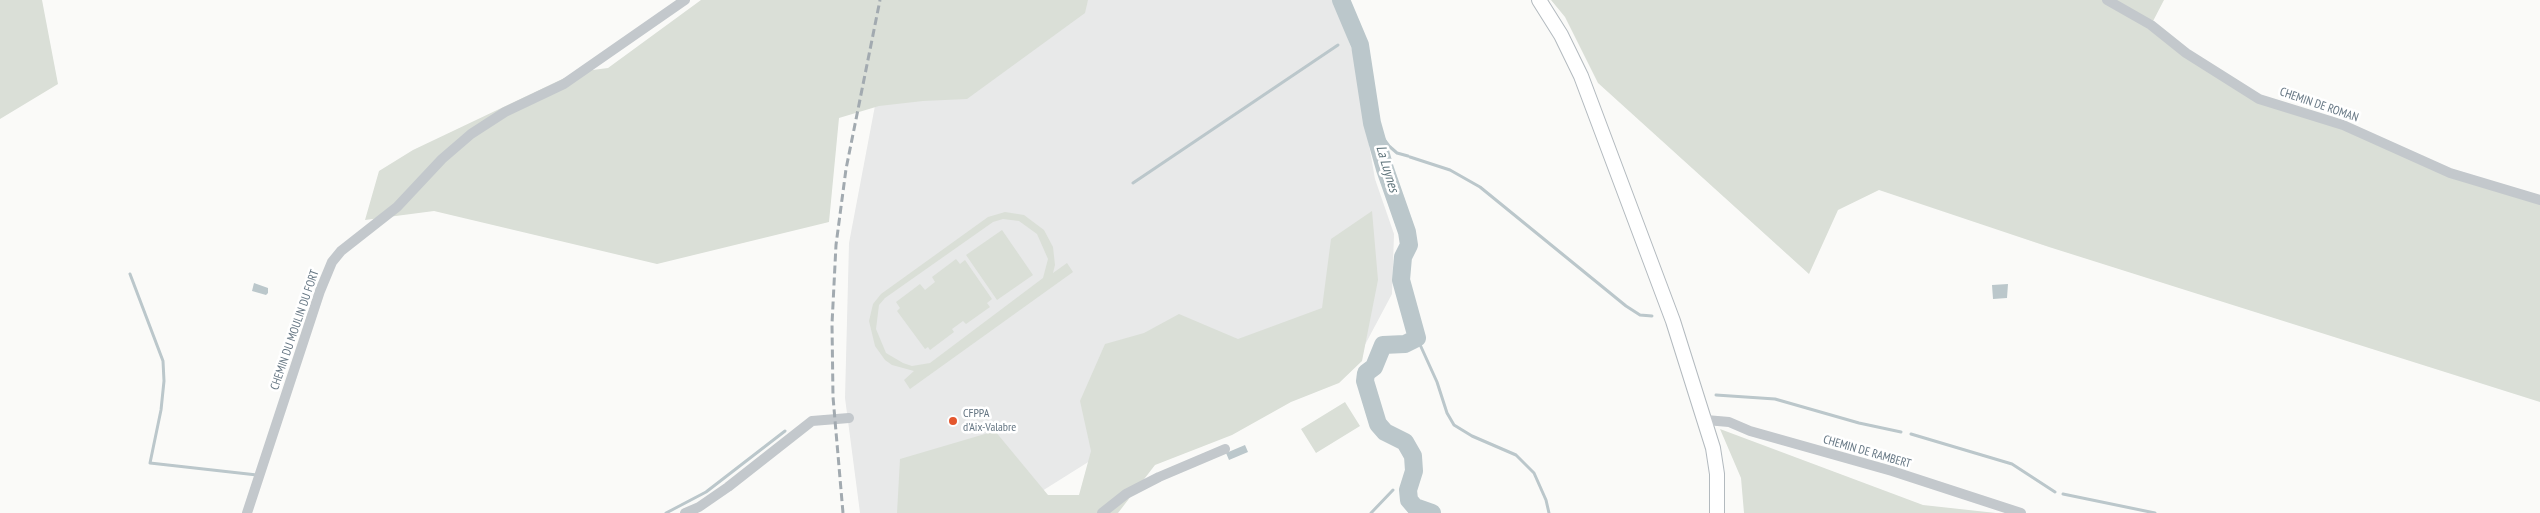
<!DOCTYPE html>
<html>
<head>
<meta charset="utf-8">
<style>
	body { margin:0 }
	canvas { display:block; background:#fafaf8 }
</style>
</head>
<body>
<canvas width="2540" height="513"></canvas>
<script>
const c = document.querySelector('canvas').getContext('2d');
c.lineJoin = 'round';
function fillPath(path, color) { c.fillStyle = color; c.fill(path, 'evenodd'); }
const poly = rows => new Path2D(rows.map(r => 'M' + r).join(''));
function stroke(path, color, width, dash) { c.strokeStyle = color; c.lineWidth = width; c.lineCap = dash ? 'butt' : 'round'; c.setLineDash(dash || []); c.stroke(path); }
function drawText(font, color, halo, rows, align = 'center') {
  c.font = font + ' "PT Sans Narrow",sans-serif'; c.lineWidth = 5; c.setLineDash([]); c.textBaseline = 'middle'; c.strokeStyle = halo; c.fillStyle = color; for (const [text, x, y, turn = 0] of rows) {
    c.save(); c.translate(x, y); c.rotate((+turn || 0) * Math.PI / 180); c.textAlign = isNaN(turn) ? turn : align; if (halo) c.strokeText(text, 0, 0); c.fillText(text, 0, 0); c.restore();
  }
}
const built = poly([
	[895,0,1334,0,1353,53,1375,179,1394,234,1392,294,1359,356,1195,395,1007,513,860,513,845,398,849,243]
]);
const green = poly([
	[0,0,42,0,58,84,0,119],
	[701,0,1088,0,1085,13,967,99,923,101,879,106,839,118,829,222,657,264,434,211,365,220,379,171,413,150,577,72,608,68],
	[1551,0,2164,0,2151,25,2242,89,2343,125,2410,156,2540,200,2540,402,2049,247,1879,190,1838,210,1809,274,1598,83,1565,17],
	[1372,211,1378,280,1362,361,1339,383,1291,402,1232,435,1155,465,1118,513,897,513,900,459,995,431,1048,495,1079,495,1091,451,1080,401,1105,344,1144,333,1179,314,1238,339,1322,308,1331,239],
	[1005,212,1024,215,1044,230,1053,247,1055,265,1053,273,1067,263,1073,272,910,389,904,380,914,371,892,365,885,360,875,346,869,321,873,304,881,294,988,217],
	[1003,219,1019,221,1037,234,1048,259,1043,278,930,363,912,366,903,363,886,353,876,329,879,305,885,298,993,222],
	[1002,230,1033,275,997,300,966,255],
	[956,259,960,264,965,260,992,299,987,303,990,307,966,324,963,321,952,329,954,332,930,350,928,347,925,349,897,311,900,308,896,302,920,284,925,290,935,282,932,277],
	[1345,402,1360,426,1316,453,1301,429],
	[1720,429,1923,505,1996,513,1744,513,1741,478]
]);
const water = poly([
	[254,283,268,288,268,293,266,295,252,291],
	[2008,284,2007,298,1993,299,1992,285],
	[1245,445,1248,452,1229,460,1226,453]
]);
const stream = poly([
	[1372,123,1389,146,1397,153,1408,156],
	[1410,157,1450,170,1480,187,1626,306,1640,315,1652,316],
	[1133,183,1338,45],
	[130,274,163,361,164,381,161,410,150,463,257,475],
	[1417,338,1437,382,1447,413,1454,425,1472,436,1516,455,1534,473,1546,500,1549,513],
	[1716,395,1775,399,1859,423,1901,432],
	[1911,434,2012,464,2055,492],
	[1407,475,1414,466],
	[2063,494,2155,513],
	[666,513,706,492,785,431],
	[1371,513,1393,490]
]);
const river = poly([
	[1341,0,1360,45,1372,123,1385,169,1407,232,1409,245,1403,257,1401,280,1417,338,1405,344,1383,345,1374,367,1366,373,1365,381,1378,424,1385,432,1405,442,1413,456,1414,471,1408,490,1409,500,1415,507,1432,513]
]);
const street = poly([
	[2107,0,2151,25,2186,53,2259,99,2343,125,2450,173,2540,200],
	[1706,420,1729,422,1750,431,1892,471,2021,513],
	[247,513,320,291,332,262,341,251,397,207,442,159,471,134,505,112,564,84,685,0],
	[685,513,699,507,728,487,812,421,849,418],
	[1102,513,1126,494,1159,477,1225,449]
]);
const secondary = poly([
	[1539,0,1561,35,1581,76,1673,321,1713,448,1717,474,1717,513]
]);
const rail = poly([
	[843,513,833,397,832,324,836,245,846,169,880,0]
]);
const markers = [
	[953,421,5,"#e4572e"]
];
const streetNames = [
	["CHEMIN DE ROMAN",2319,105,19],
	["CHEMIN DU MOULIN DU FORT",295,330,-71],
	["CHEMIN DE RAMBERT",1867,452,16]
];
const poiNames = [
	["CFPPA",963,414],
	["d'Aix-Valabre",963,428]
];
const waterNames = [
	["La Luynes",1387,169,73]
];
fillPath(built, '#e8e9e9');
fillPath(green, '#dadfd7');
fillPath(water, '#bbc7cb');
stroke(stream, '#bbc7cb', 3);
stroke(river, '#bbc7cb', 18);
stroke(secondary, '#b3babf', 16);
stroke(street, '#c3c8cc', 10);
stroke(secondary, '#fff', 14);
stroke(rail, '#a2aab0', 3, [8, 4]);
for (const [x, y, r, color] of markers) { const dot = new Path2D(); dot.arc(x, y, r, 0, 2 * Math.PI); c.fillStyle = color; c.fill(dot); stroke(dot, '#fff', 2); }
drawText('12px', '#657683', '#fff', streetNames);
drawText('12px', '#657683', '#fff', poiNames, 'left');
drawText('italic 14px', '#60757c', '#fff', waterNames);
</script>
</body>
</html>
